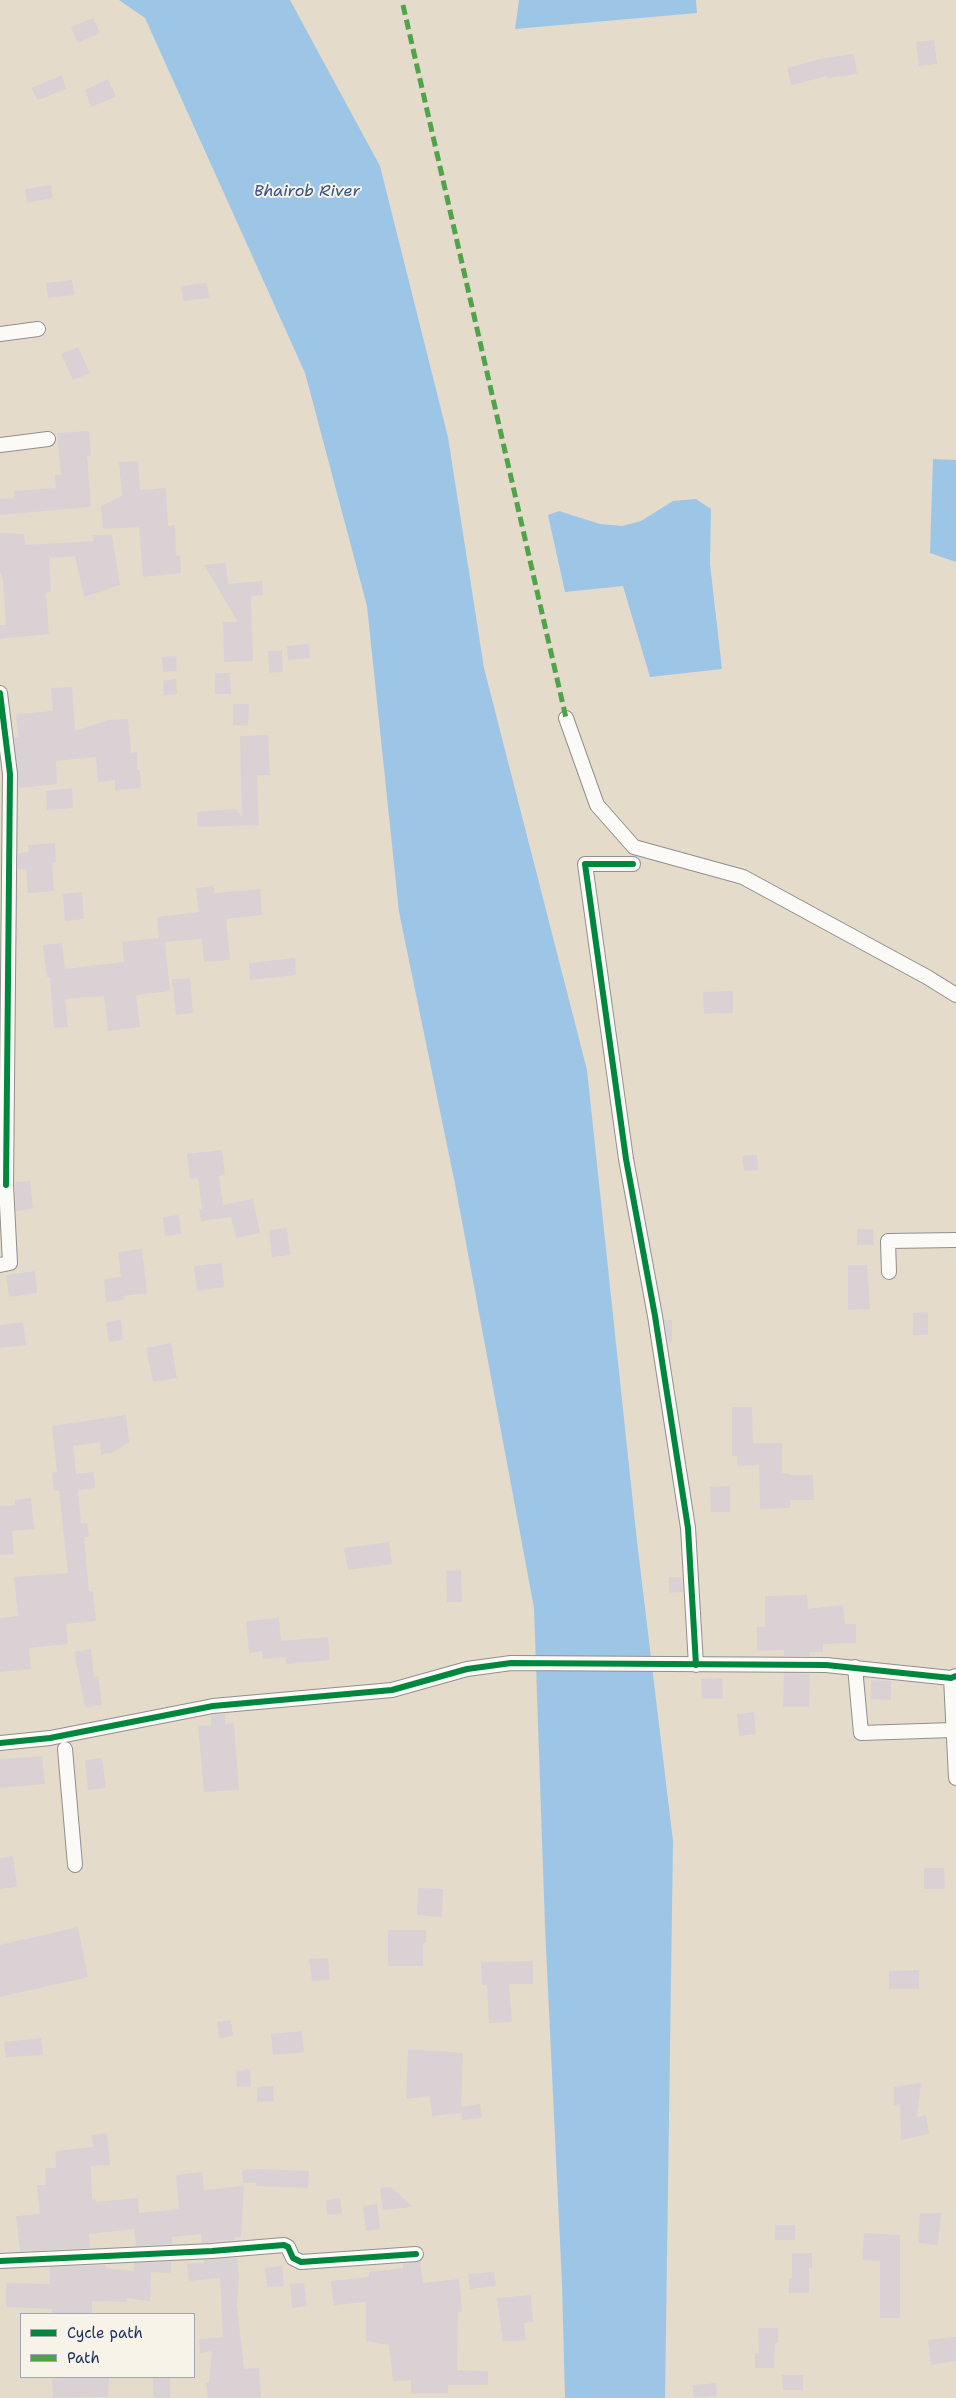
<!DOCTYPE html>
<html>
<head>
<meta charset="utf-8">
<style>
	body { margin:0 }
	#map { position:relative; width:956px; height:2398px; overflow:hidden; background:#e5dbcb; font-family:"Shantell Sans",sans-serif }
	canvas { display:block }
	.legend { position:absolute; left:20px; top:2313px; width:175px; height:65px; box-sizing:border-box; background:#f7f3e8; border:1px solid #9fa5b1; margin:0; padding:6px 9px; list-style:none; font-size:15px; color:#1b2f5e }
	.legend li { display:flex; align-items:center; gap:10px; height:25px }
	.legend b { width:25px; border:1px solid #9fa5b1 }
</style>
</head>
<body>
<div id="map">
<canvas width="956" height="2398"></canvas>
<ul class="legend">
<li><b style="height:6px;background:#00873e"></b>Cycle path</li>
<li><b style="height:6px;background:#4fa44a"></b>Path</li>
</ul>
</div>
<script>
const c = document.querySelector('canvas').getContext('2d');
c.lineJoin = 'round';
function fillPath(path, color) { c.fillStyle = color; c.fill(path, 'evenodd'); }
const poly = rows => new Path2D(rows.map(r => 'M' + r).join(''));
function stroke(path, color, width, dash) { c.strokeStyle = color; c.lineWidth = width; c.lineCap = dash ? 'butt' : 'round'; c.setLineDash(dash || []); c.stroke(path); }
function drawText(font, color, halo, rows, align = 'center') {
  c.font = font + ' "Shantell Sans",sans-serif'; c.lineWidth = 4; c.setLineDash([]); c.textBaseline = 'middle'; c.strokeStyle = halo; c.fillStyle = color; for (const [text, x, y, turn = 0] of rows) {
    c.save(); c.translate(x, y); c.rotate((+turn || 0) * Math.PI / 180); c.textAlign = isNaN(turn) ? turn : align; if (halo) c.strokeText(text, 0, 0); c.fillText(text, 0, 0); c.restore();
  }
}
const water = poly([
	[119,0,290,0,380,166,448,437,484,668,587,1070,637,1541,673,1841,665,2398,565,2398,562,2284,545,1927,534,1608,455,1184,399,912,367,606,305,373,145,18],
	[519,0,696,0,697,13,515,29],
	[933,459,956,460,956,562,930,553],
	[696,499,711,509,710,564,722,669,650,677,623,586,565,592,548,515,559,511,600,524,622,526,641,521,673,501]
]);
const building = poly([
	[93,18,100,33,78,43,71,27],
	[934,40,937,64,919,66,916,42],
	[854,54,857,74,827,78,827,76,791,85,787,68,824,58],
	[62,75,66,89,38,100,31,88],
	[108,79,116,97,91,107,85,90],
	[51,185,53,198,27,203,25,189],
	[72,280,74,295,48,298,46,283],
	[207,283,209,298,183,301,181,286],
	[78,347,90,373,73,380,61,354],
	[89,431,91,456,87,456,91,507,0,515,0,499,14,498,14,491,56,488,55,475,61,475,57,433],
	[138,461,140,490,166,488,168,526,175,525,176,556,180,555,181,573,143,577,139,527,103,529,101,506,122,496,119,462],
	[0,533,24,534,25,545,94,541,93,535,112,535,120,585,84,597,75,556,49,558,51,592,46,593,49,634,0,639,0,625,6,625,3,580,0,572],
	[226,563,228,584,262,581,263,595,251,596,253,661,224,662,223,622,238,622,204,565],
	[309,644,310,658,288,660,287,646],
	[282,650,283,672,269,673,268,651],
	[176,656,177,671,163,672,162,657],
	[215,673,230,673,231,694,215,694],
	[176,679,177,694,164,695,163,681],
	[72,687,75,731,109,720,128,719,131,753,137,752,137,770,140,770,141,788,115,790,115,780,98,782,96,757,56,761,57,784,19,788,14,737,18,737,16,714,53,711,51,688],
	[233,704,249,704,248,726,233,725],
	[268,735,270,775,257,775,259,825,198,827,197,812,236,809,242,817,240,736],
	[72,788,73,808,47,810,46,791],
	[55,843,56,862,52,863,54,891,28,893,26,869,18,869,18,853,29,852,28,845],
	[214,886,214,893,260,889,262,915,226,919,230,960,204,962,202,939,165,942,170,991,136,995,140,1027,108,1031,104,996,65,999,68,1027,54,1028,50,977,47,977,43,945,62,943,65,969,124,962,122,942,159,938,157,917,199,912,196,888],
	[82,892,84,919,65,921,63,894],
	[295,958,296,975,250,980,249,963],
	[190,978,193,1013,176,1015,172,979],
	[733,991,733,1013,704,1014,703,992],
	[222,1150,225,1175,219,1176,223,1205,253,1199,260,1233,236,1238,231,1217,201,1221,199,1209,202,1209,198,1178,190,1179,187,1154],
	[757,1155,758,1170,744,1171,742,1156],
	[30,1181,33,1209,16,1211,15,1182],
	[179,1215,181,1234,165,1236,163,1217],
	[287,1228,290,1255,272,1257,269,1230],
	[857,1229,873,1229,874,1245,857,1245],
	[142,1249,147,1293,123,1296,124,1300,106,1302,104,1279,121,1277,118,1252],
	[222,1263,224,1287,197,1291,194,1266],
	[848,1265,867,1265,870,1309,848,1310],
	[35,1271,37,1293,9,1297,6,1275],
	[928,1312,928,1335,913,1335,913,1313],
	[121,1320,123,1340,109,1342,106,1322],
	[664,1320,672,1320,672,1342,668,1342],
	[23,1322,26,1345,0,1348,0,1325],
	[171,1343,177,1378,153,1382,146,1348],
	[732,1407,752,1407,753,1443,782,1443,782,1473,789,1473,789,1475,813,1475,814,1500,790,1500,790,1508,760,1509,759,1465,737,1466,737,1456,732,1456],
	[126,1415,129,1442,112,1453,101,1454,100,1442,73,1446,76,1474,94,1472,95,1488,78,1490,81,1524,87,1523,89,1537,84,1537,89,1591,93,1591,96,1621,66,1624,68,1644,29,1648,31,1669,0,1672,0,1618,18,1616,14,1577,68,1573,59,1491,54,1491,52,1473,57,1472,52,1426],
	[730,1486,730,1512,711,1512,710,1487],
	[31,1498,34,1529,12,1531,14,1554,0,1555,0,1506,15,1505,15,1500],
	[389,1542,392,1564,348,1570,344,1548],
	[461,1570,462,1602,447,1602,446,1571],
	[669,1577,682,1577,683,1592,669,1593],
	[807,1595,808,1609,843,1605,845,1624,856,1624,856,1643,823,1644,823,1652,810,1652,810,1656,784,1656,784,1650,757,1651,757,1627,765,1627,765,1596],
	[279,1618,281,1641,328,1637,330,1660,286,1664,286,1657,263,1659,262,1651,249,1653,246,1621],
	[91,1649,94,1677,98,1676,102,1705,85,1707,74,1652],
	[784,1673,810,1674,809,1707,783,1707],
	[722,1678,723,1699,702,1699,701,1679],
	[871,1680,891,1681,891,1700,871,1699],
	[754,1712,756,1734,739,1736,737,1714],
	[225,1714,225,1724,234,1723,239,1790,204,1792,198,1726,211,1725,211,1715],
	[42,1756,45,1784,0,1788,0,1759],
	[102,1758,106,1788,88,1790,85,1760],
	[13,1856,17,1887,0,1889,0,1858],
	[924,1868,944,1868,945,1889,924,1889],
	[418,1888,443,1889,442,1917,417,1915],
	[78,1927,88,1977,0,1997,0,1945],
	[388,1930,426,1930,426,1943,423,1943,423,1966,388,1966],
	[328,1958,330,1980,312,1981,309,1959],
	[533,1961,533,1984,509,1984,512,2022,489,2023,487,1985,482,1985,481,1962],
	[919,1970,919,1989,889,1989,889,1971],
	[231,2020,233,2036,219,2038,217,2022],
	[302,2031,304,2052,273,2055,271,2034],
	[41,2038,43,2055,6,2057,4,2042],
	[408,2049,463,2053,461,2107,480,2104,482,2118,462,2120,461,2108,461,2113,432,2116,430,2096,406,2099],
	[250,2069,251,2086,237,2087,236,2071],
	[921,2083,917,2117,926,2115,929,2134,901,2140,900,2104,894,2105,894,2087],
	[273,2086,274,2101,257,2102,257,2087],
	[107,2133,110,2165,91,2166,92,2200,95,2199,96,2202,138,2198,139,2213,179,2209,176,2175,202,2172,204,2190,244,2186,241,2237,235,2237,235,2240,202,2243,201,2234,172,2237,172,2244,136,2246,134,2229,89,2234,90,2248,20,2251,16,2216,40,2214,37,2185,46,2185,45,2168,56,2168,55,2151,93,2147,92,2135],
	[258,2169,309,2171,308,2188,256,2186,256,2183,243,2183,242,2170],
	[391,2187,413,2207,383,2210,380,2188],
	[340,2198,342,2214,327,2215,326,2200],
	[377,2204,380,2229,366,2231,363,2206],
	[920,2213,941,2213,938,2245,918,2243],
	[775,2225,795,2225,795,2240,775,2240],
	[864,2233,900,2235,900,2318,880,2318,880,2261,862,2260],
	[792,2253,812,2253,812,2268,809,2268,809,2293,789,2293,789,2278,792,2278],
	[237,2258,239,2277,237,2305,244,2369,259,2368,261,2398,208,2398,206,2383,209,2382,212,2351,200,2353,199,2339,223,2337,220,2278,189,2281,187,2264,204,2263,204,2260],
	[420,2261,423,2283,459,2279,462,2312,458,2312,457,2370,488,2371,488,2385,448,2385,448,2393,411,2393,411,2380,393,2381,389,2345,366,2341,366,2302,334,2305,331,2281,369,2277,369,2272,403,2268,403,2264],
	[171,2262,171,2273,151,2272,150,2301,126,2298,126,2302,92,2301,92,2314,52,2314,52,2309,6,2307,6,2283,50,2284,50,2267,106,2265,106,2268,134,2271,134,2263],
	[282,2266,284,2286,267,2287,265,2268],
	[494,2272,496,2286,470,2289,468,2274],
	[304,2283,307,2306,292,2308,290,2284],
	[531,2295,533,2322,524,2323,526,2340,503,2342,497,2298],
	[758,2328,778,2328,778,2343,775,2343,774,2368,755,2368,755,2353,759,2353],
	[956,2337,956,2361,931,2365,928,2340],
	[782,2375,803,2375,803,2390,783,2390],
	[74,2377,109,2377,108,2397,53,2398,52,2379],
	[153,2378,170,2378,170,2398,155,2398,153,2396],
	[716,2383,717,2396,694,2398,692,2385]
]);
const minor = poly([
	[0,334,38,329],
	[0,445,48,439],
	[0,693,10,774,6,1185],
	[566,718,597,805,634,847,743,877,927,977,956,995],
	[633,864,585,864,626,1159,655,1316,688,1528,696,1665],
	[0,1186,6,1185,10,1263,0,1265],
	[889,1272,888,1241,956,1240],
	[855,1667,861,1733,953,1730],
	[951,1678,956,1778],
	[0,1743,50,1738,213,1706,392,1690,467,1669,511,1663,826,1665,951,1678,956,1676],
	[65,1749,75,1865],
	[0,2261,212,2251,284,2245,288,2247,293,2258,301,2262,416,2254]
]);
const quiet = poly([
	[403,5,566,718]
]);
const cycleway = poly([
	[0,693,10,774,6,1185],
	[633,864,585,864,626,1159,655,1316,688,1528,696,1665],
	[0,1743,50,1738,213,1706,392,1690,467,1669,511,1663,826,1665,951,1678,956,1676],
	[0,2261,212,2251,284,2245,288,2247,293,2258,301,2262,416,2254]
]);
const waterNames = [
	["Bhairob River",307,192]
];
fillPath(water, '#9dc6e6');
fillPath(building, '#dad1d4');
stroke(minor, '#908f8e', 16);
stroke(minor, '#fbfaf7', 14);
stroke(quiet, '#4fa44a', 5, [10, 5]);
stroke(cycleway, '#00873e', 6);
drawText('italic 16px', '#345283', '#f7f3e8', waterNames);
</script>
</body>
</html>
